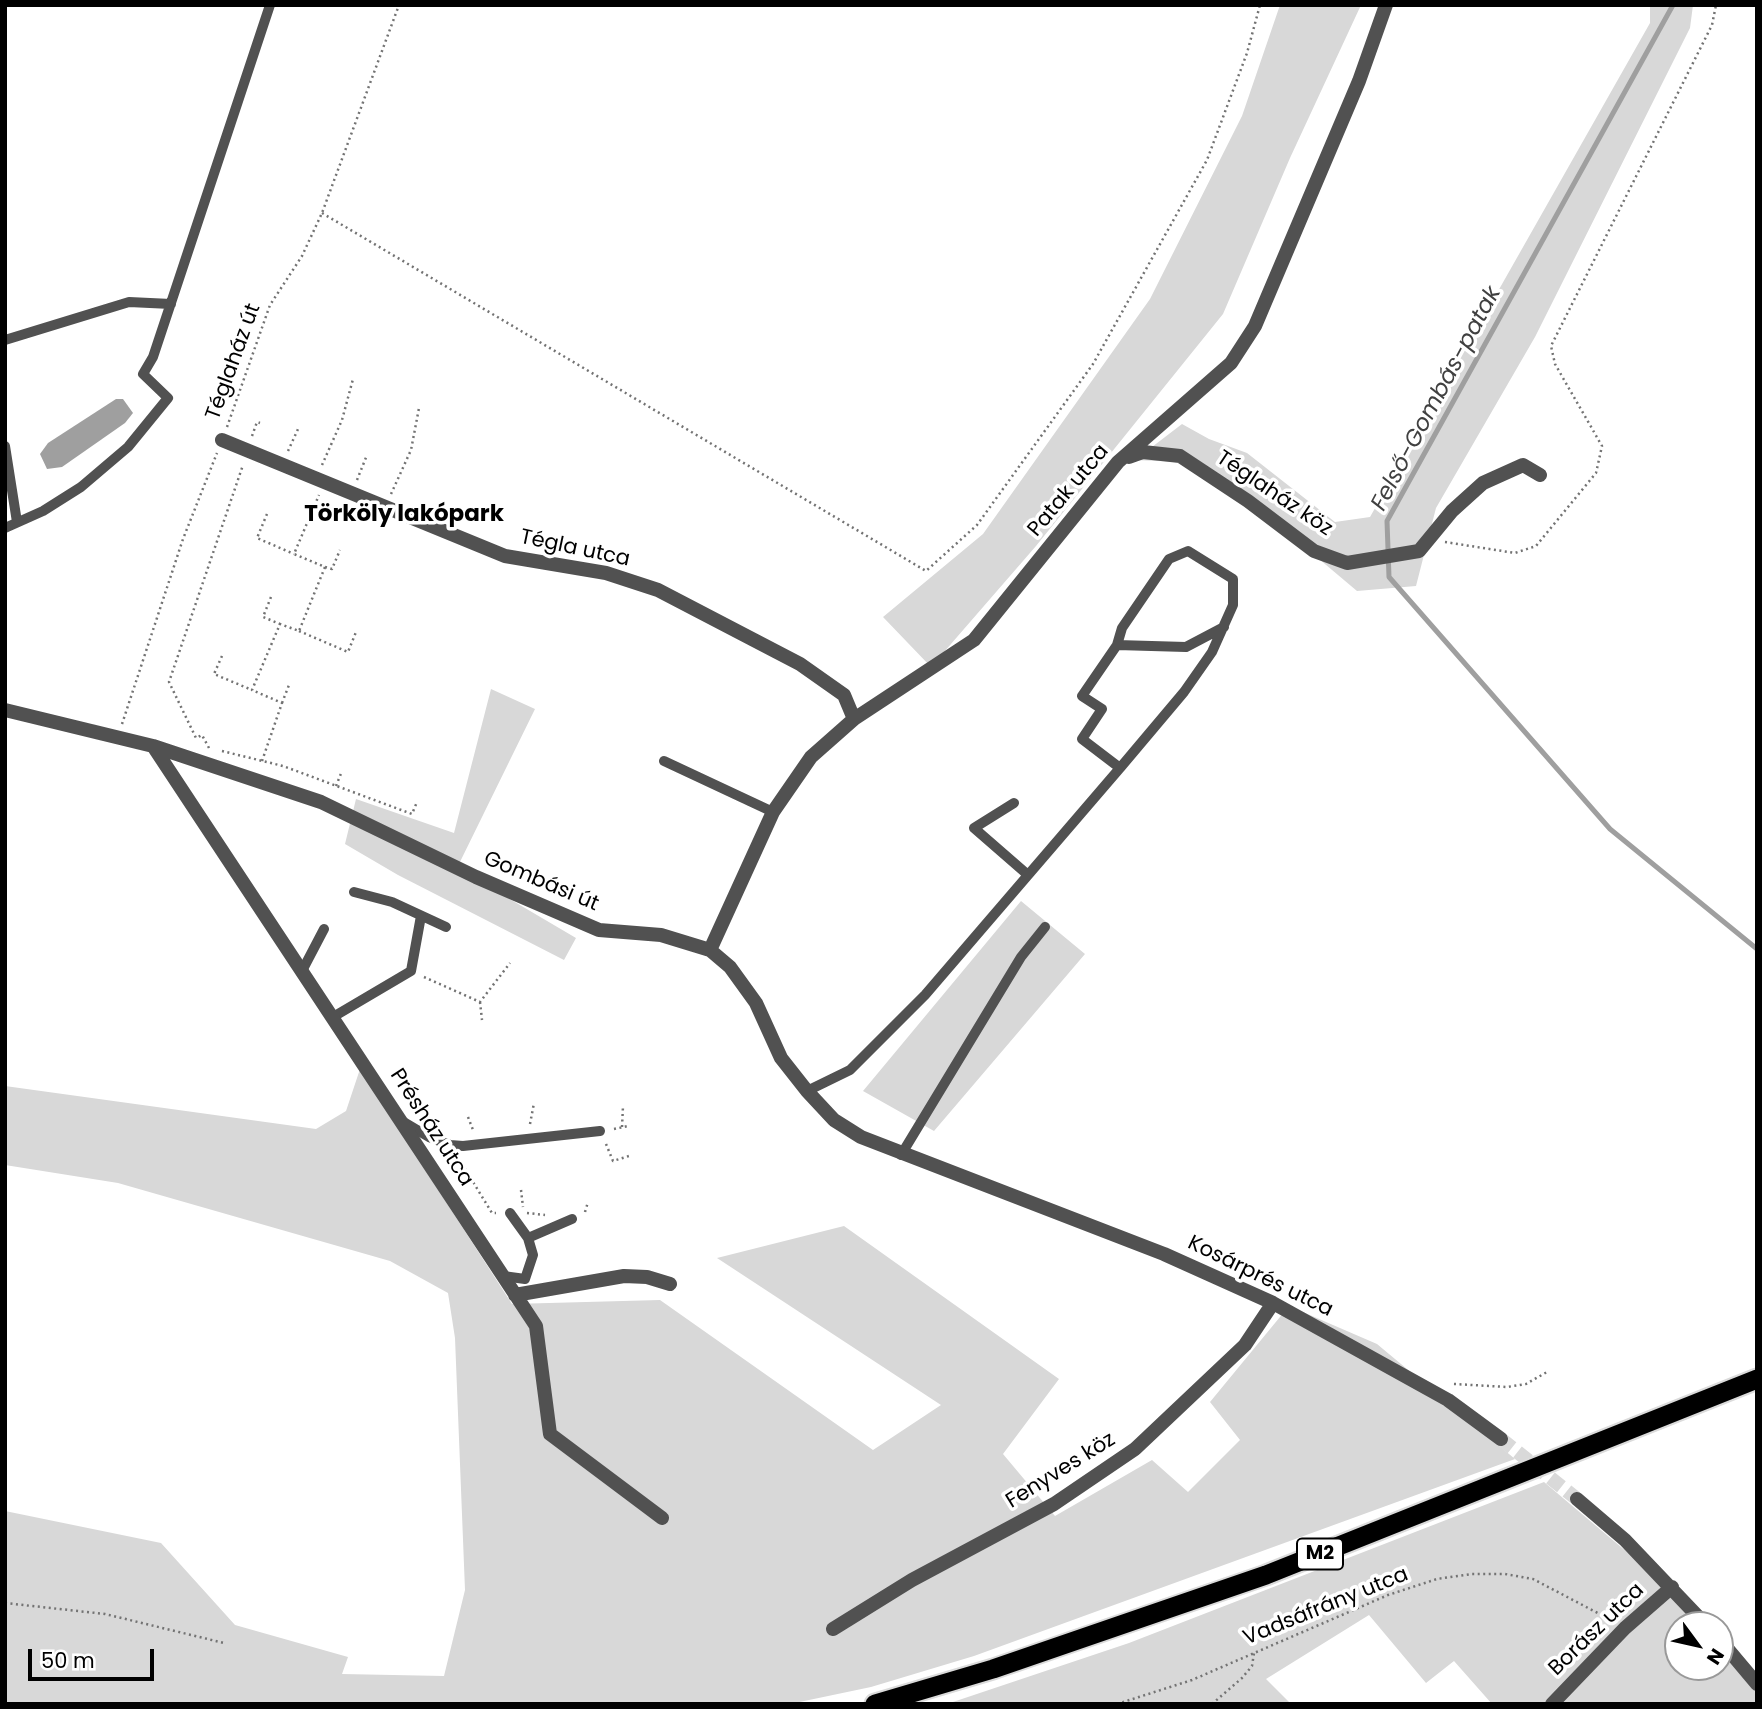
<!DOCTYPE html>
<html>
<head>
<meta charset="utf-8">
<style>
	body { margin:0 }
	#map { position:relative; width:1762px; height:1709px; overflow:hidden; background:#fff; font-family:Poppins,sans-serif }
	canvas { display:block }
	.frame { position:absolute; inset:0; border:7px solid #000; pointer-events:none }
	.north { position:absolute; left:1664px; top:1611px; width:70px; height:70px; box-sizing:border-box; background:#fff; border:2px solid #999; border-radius:50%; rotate:123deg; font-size:19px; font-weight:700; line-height:28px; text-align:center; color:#000 }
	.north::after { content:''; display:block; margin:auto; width:24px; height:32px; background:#000; clip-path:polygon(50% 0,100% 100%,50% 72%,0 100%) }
	.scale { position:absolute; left:28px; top:1649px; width:126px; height:32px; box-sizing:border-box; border:4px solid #000; border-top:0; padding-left:9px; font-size:21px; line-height:24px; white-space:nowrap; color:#000; -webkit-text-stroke:5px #fff; paint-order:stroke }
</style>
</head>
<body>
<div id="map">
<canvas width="1762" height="1709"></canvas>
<div class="frame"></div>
<div class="north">N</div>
<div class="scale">50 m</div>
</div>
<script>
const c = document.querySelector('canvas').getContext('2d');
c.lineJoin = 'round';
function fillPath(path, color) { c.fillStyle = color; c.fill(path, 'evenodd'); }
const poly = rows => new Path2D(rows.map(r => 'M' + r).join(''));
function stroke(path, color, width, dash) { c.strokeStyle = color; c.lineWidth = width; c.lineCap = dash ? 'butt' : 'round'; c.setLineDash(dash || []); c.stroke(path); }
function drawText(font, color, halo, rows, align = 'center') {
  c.font = font + ' Poppins,sans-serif'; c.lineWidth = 7; c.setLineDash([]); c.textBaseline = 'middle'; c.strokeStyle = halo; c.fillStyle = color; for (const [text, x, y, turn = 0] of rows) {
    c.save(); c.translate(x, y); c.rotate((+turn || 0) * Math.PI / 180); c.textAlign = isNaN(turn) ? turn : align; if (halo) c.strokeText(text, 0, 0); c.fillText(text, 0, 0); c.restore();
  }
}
const green = poly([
	[1280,5,1361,5,1290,158,1223,314,1036,546,931,667,883,617,983,534,1150,299,1242,116],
	[1650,5,1693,5,1690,28,1535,337,1436,508,1416,586,1357,591,1319,559,1181,462,1135,460,1182,424,1209,439,1247,453,1335,522,1370,517,1650,23],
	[491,689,535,709,457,868,576,938,564,960,398,875,345,844,356,799,454,833],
	[1021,901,1085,954,934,1131,863,1091],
	[360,1069,512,1304,660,1300,873,1450,941,1405,717,1258,844,1226,1059,1379,1003,1454,1055,1516,1152,1460,1188,1492,1240,1440,1210,1402,1289,1306,1377,1344,1515,1459,974,1656,871,1687,790,1704,5,1704,5,1511,161,1543,235,1625,348,1657,342,1674,444,1676,465,1590,455,1338,448,1293,390,1261,118,1183,5,1165,5,1086,316,1129,346,1111],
	[1544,1482,1685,1601,1706,1625,1678,1625,1678,1667,1720,1667,1720,1642,1757,1686,1757,1704,1492,1704,1454,1661,1426,1683,1369,1615,1266,1679,1291,1704,947,1704,1129,1643]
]);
const water = poly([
	[116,399,123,399,133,413,125,423,62,467,47,469,40,454,48,443]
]);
const stream = poly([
	[1673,5,1387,521,1389,577,1610,829,1757,949]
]);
const minorTunnel = poly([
	[1501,1439,1577,1499]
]);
const path = poly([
	[322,213,926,571,977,525,1093,364,1207,160,1247,53,1260,5],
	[227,427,270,305,302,256,322,213,399,5],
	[252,436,257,422,260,423],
	[288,451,298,429],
	[322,465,342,420,353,379],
	[357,480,367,455],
	[391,494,411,450,419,408],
	[267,514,257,538,294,554],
	[1445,542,1515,553,1536,546,1596,473,1602,446,1555,364,1551,346,1712,25,1716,5],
	[325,567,332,569,340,550],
	[271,597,263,617,280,624],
	[299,631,348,652,356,632],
	[222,656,214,674,252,690],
	[282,703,289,685],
	[122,724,183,539,217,453],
	[209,748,202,735,196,738,169,682,243,465],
	[222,751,283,766,412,814,417,802],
	[262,761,282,703,252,690,280,624,299,631,325,567,294,554,319,495],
	[336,786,342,771],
	[424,977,480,1002,510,963],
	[480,1002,482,1020],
	[468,1117,473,1130],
	[530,1124,534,1103],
	[622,1127,623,1106],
	[614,1129,628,1126],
	[606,1144,613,1161,629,1156],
	[459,1159,492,1213,496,1213],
	[521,1190,523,1207],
	[585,1212,588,1202],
	[527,1213,545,1215],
	[1454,1384,1507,1387,1526,1384,1547,1372],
	[5,1603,105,1614,224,1643],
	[1117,1704,1192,1680,1388,1595,1437,1579,1472,1574,1505,1574,1533,1579,1611,1620],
	[1212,1704,1242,1678,1252,1666,1254,1653]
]);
const service = poly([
	[5,340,129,302,171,304],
	[5,446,17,522],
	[5,528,43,511,81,487,128,447,168,398,143,374,153,357,270,5],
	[1117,645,1186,647,1224,627],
	[664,761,773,812],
	[1014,803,974,828,1028,875],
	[354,892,392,902,446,927],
	[302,971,324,929],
	[333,1017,411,971,421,916],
	[807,1091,850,1070,925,995,1120,768,1082,739,1102,709,1082,696,1117,645,1122,628,1169,559,1188,551,1233,579,1233,605,1212,652,1184,692,1120,768],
	[402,1121,429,1137,450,1145,463,1146,600,1131],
	[901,1155,1021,957,1045,927],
	[528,1238,572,1219],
	[503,1276,525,1279,533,1255,528,1238,510,1213]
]);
const minor = poly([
	[222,440,505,556,606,573,658,590,800,664,844,695,854,719],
	[1129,457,1143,452,1180,456,1248,501,1314,551,1347,563,1419,551,1452,511,1483,483,1523,465,1540,475],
	[5,710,153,746,321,802,476,877,599,930,661,935,710,950,730,967,756,1003,781,1058,807,1091,834,1120,861,1137,1164,1254,1273,1303,1448,1400,1501,1439],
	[153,746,536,1326,550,1434,662,1518],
	[710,950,773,812,811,757,854,719,974,640,1118,462,1231,363,1255,326,1359,81,1386,5],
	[515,1295,624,1276,647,1277,670,1284],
	[1577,1499,1625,1540,1706,1625],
	[833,1629,912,1580,1054,1504,1135,1449,1245,1345,1273,1303],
	[1720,1640,1757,1684],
	[1552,1704,1625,1628,1672,1587]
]);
const trunk = poly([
	[875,1704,993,1669,1266,1575,1757,1379]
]);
const shields = [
	[1320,1554,46]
];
const shieldNames = [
	["M2",1320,1554]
];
const streetNames = [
	["Téglaház út",234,362,-70],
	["Patak utca",1069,491,-50],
	["Téglaház köz",1274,494,34],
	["Tégla utca",575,549,12],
	["Gombási út",541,882,23],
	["Présház utca",431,1128,57],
	["Kosárprés utca",1260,1277,26],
	["Fenyves köz",1061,1471,-32],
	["Vadsáfrány utca",1326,1607,-22],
	["Borász utca",1597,1630,-44]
];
const waterNames = [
	["Felső-Gombás-patak",1437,399,-62]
];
const neighbourhoodNames = [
	["Törköly lakópark",404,515]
];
fillPath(green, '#d8d8d8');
fillPath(water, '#9f9f9f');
stroke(stream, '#9f9f9f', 5);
stroke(minorTunnel, '#d9d9d9', 14, [14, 7]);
stroke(trunk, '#dbdbdb', 23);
stroke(path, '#737373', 2.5, [2, 3.5]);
stroke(service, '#515151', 10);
stroke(minor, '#515151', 14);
stroke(trunk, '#000', 19);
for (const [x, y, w] of shields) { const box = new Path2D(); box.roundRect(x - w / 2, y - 15.5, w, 31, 5); c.fillStyle = '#fff'; c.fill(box); stroke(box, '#000', 2); }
drawText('bold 19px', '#000', null, shieldNames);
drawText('21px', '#000', '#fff', streetNames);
drawText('italic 23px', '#404040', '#fff', waterNames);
drawText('bold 23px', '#000', '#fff', neighbourhoodNames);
</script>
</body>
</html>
